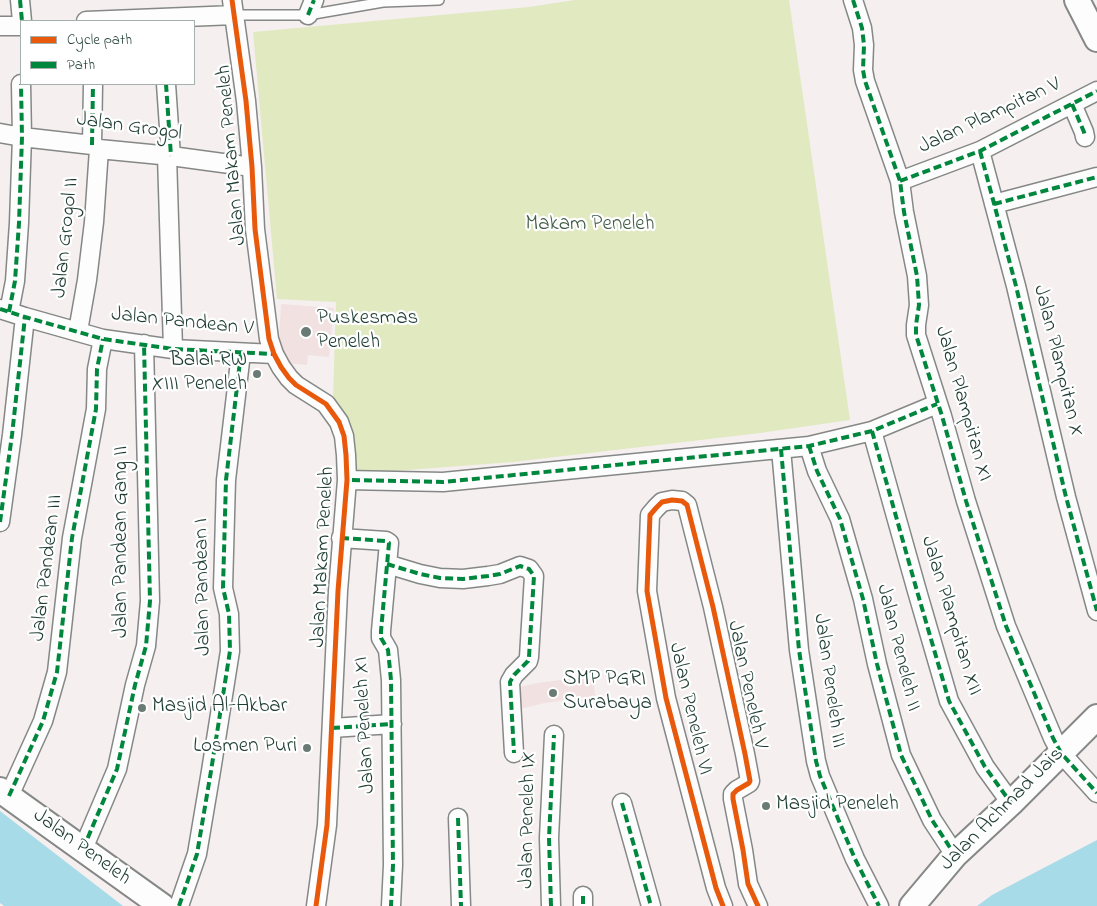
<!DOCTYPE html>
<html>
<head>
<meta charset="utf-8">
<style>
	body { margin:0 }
	#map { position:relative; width:1097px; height:906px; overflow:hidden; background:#f5efef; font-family:"Indie Flower",sans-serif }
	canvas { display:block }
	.legend { position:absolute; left:20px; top:20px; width:175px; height:65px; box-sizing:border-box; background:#fff; border:1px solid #a5b1ae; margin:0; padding:6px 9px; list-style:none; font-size:15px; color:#1f3d34 }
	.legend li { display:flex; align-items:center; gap:10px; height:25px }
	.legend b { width:25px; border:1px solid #a5b1ae }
</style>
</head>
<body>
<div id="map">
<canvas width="1097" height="906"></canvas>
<ul class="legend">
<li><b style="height:6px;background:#e8590c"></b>Cycle path</li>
<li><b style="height:6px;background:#00873e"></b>Path</li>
</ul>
</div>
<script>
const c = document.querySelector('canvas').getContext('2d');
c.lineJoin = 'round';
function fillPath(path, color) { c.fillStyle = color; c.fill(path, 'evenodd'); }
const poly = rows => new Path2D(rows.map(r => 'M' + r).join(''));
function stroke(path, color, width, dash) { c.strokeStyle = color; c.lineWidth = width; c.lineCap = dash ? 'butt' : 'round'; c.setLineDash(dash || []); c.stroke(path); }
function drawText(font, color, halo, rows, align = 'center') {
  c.font = font + ' "Indie Flower",sans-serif'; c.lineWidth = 4.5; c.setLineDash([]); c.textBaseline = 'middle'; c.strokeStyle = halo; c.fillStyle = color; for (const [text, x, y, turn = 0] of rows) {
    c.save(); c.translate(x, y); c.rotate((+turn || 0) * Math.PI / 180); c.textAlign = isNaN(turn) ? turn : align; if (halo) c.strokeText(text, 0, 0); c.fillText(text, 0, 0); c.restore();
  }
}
const built = poly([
	[281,304,334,308,329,357,308,355,307,365,278,362],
	[593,676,595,696,545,703,516,710,511,689,537,683]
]);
const green = poly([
	[575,0,789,0,850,420,760,433,513,462,355,474,349,433,333,398,336,302,277,299,253,32,529,7]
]);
const water = poly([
	[0,811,123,906,4,906,0,903],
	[1097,840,1097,906,977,906,992,895]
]);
const lane = poly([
	[235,15,308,15,383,2,439,0]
]);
const street = poly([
	[20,0,22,21],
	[232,0,246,101,252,167,255,229,269,339,274,354,281,367,289,378,296,385,326,404,339,422,344,436,346,455,347,480,338,591,327,825,316,906],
	[853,0,862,28,864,45,863,70,865,81,900,181,904,212,917,276,919,305,916,325,916,335,942,416,966,501,1006,626,1053,738,1061,753,1097,793],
	[308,15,314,0],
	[86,21,235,15],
	[0,26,21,26],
	[166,84,171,156],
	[1072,104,1084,132,1085,137],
	[0,133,22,137,92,145,99,149,171,156,252,167],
	[92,145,93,84],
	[980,151,1016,286,1066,497,1097,611],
	[167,156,173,349],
	[900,181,980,151,1097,91],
	[994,204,1097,177],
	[0,309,25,317,103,339,173,349,274,354],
	[9,312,15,281,19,223,22,137,21,84],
	[78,331,87,280,94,222,99,149],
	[872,431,917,591,949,701,985,767,1011,803],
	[809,446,817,471,840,519,863,599,877,664,901,755,932,820,955,855],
	[781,449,799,650,816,761,820,776,855,859,879,906],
	[347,480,443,482,809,446,872,431,937,404],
	[0,522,12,435,25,317],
	[341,538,386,541,389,543,381,631,381,638,388,650,391,680,393,865,391,906],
	[387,564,420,574,440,578,463,579,488,576,500,574,520,566,529,569,534,576,529,657,528,661,514,675,510,682,514,753],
	[332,728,392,724],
	[9,796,43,721,57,672,72,538,96,409,97,369,103,339],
	[622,803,651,906],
	[458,818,461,906],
	[83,849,117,769,135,685,146,646,150,601,144,344],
	[583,896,583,906],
	[179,906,197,854,211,771,230,651,229,614,223,588,226,480,241,353],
	[551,906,549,838,554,735],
	[723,906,716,888,666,698,647,591,650,515,656,508,662,502,672,500,682,501,687,505,713,607,745,754,750,781,749,783,737,790,733,794,733,799,743,850,748,884,758,906]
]);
const secondary = poly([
	[1077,0,1097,39],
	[0,790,162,906],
	[912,906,955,855,1011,803,1097,717]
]);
const quiet = poly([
	[20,0,22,21],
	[853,0,862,28,864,45,863,70,865,81,900,181,904,212,917,276,919,305,916,325,916,335,942,416,966,501,1006,626,1053,738,1061,753,1097,793],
	[308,15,314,0],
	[166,84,171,156],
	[1072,104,1084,132,1085,137],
	[92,145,93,84],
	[980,151,1016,286,1066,497,1097,611],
	[900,181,980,151,1097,91],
	[994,204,1097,177],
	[0,309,25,317,103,339,173,349,274,354],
	[9,312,15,281,19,223,22,137,21,84],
	[872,431,917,591,949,701,985,767,1011,803],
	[809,446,817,471,840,519,863,599,877,664,901,755,932,820,955,855],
	[781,449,799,650,816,761,820,776,855,859,879,906],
	[352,480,443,482,809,446,872,431,937,404],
	[0,522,12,435,25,317],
	[341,538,386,541,389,543,381,631,381,638,388,650,391,680,393,865,391,906],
	[387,564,420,574,440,578,463,579,488,576,500,574,520,566,529,569,534,576,529,657,528,661,514,675,510,682,514,753],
	[332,728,392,724],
	[9,796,43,721,57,672,72,538,96,409,97,369,103,339],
	[622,803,651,906],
	[458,818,461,906],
	[83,849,117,769,135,685,146,646,150,601,144,344],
	[583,896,583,906],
	[179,906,197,854,211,771,230,651,229,614,223,588,226,480,241,353],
	[551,906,549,838,554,735]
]);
const cycleway = poly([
	[232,0,246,101,252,167,255,229,269,339,274,354,281,367,289,378,296,385,326,404,339,422,344,436,346,455,347,480,338,591,327,825,316,906],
	[723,906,716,888,666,698,647,591,650,515,656,508,662,502,672,500,682,501,687,505,713,607,745,754,750,781,749,783,737,790,733,794,733,799,743,850,748,884,758,906]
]);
const markers = [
	[306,332,6,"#6a7b75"],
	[257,374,5,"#6a7b75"],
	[553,693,5,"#6a7b75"],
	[142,708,5,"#6a7b75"],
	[307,748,5,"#6a7b75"],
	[766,806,5,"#6a7b75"]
];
const streetNames = [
	["Jalan Plampitan V",990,117,-25],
	["Jalan Grogol",129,128,8],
	["Jalan Makam Peneleh",233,155,-95],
	["Jalan Grogol II",67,238,-84],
	["Jalan Pandean V",182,323,6],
	["Jalan Plampitan X",1057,361,76],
	["Jalan Plampitan XI",962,404,74],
	["Jalan Pandean Gang II",123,542,-90],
	["Jalan Makam Peneleh",324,557,-87],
	["Jalan Pandean III",48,568,-83],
	["Jalan Pandean I",204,587,-91],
	["Jalan Plampitan XII",950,616,73],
	["Jalan Peneleh II",897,648,76],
	["Jalan Peneleh III",828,681,82],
	["Jalan Peneleh V",746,685,78],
	["Jalan Peneleh VI",689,709,77],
	["Jalan Peneleh XI",366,725,-93],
	["Jalan Achmad Jais",1003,810,-45],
	["Jalan Peneleh IX",529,820,-89],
	["Jalan Peneleh",81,848,36]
];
const parkNames = [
	["Makam Peneleh",590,226]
];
const poiNames = [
	["Puskesmas",317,320],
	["Peneleh",317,344],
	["Balai RW",247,362,"right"],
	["XIII Peneleh",247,386,"right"],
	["SMP PGRI",563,681],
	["Surabaya",563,705],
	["Masjid Al-Akbar",152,708],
	["Losmen Puri",297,748,"right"],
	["Masjid Peneleh",776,806]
];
fillPath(built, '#f2e1e1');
fillPath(green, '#e1e9c0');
fillPath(water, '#a7dbe8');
stroke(lane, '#858886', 12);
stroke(street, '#858886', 21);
stroke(secondary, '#858886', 28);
stroke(lane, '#fefdfd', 9);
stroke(street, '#fefdfd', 18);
stroke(secondary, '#fefdfd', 24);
stroke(quiet, '#00873e', 4, [8, 4]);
stroke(cycleway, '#e8590c', 5);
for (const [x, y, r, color] of markers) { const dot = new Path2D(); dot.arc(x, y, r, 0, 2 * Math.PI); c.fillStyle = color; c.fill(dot); stroke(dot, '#fff', 2); }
drawText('21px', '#1f3d34', '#fff', streetNames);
drawText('21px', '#435e48', '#fff', parkNames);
drawText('21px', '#1f3d34', '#fff', poiNames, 'left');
</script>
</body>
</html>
